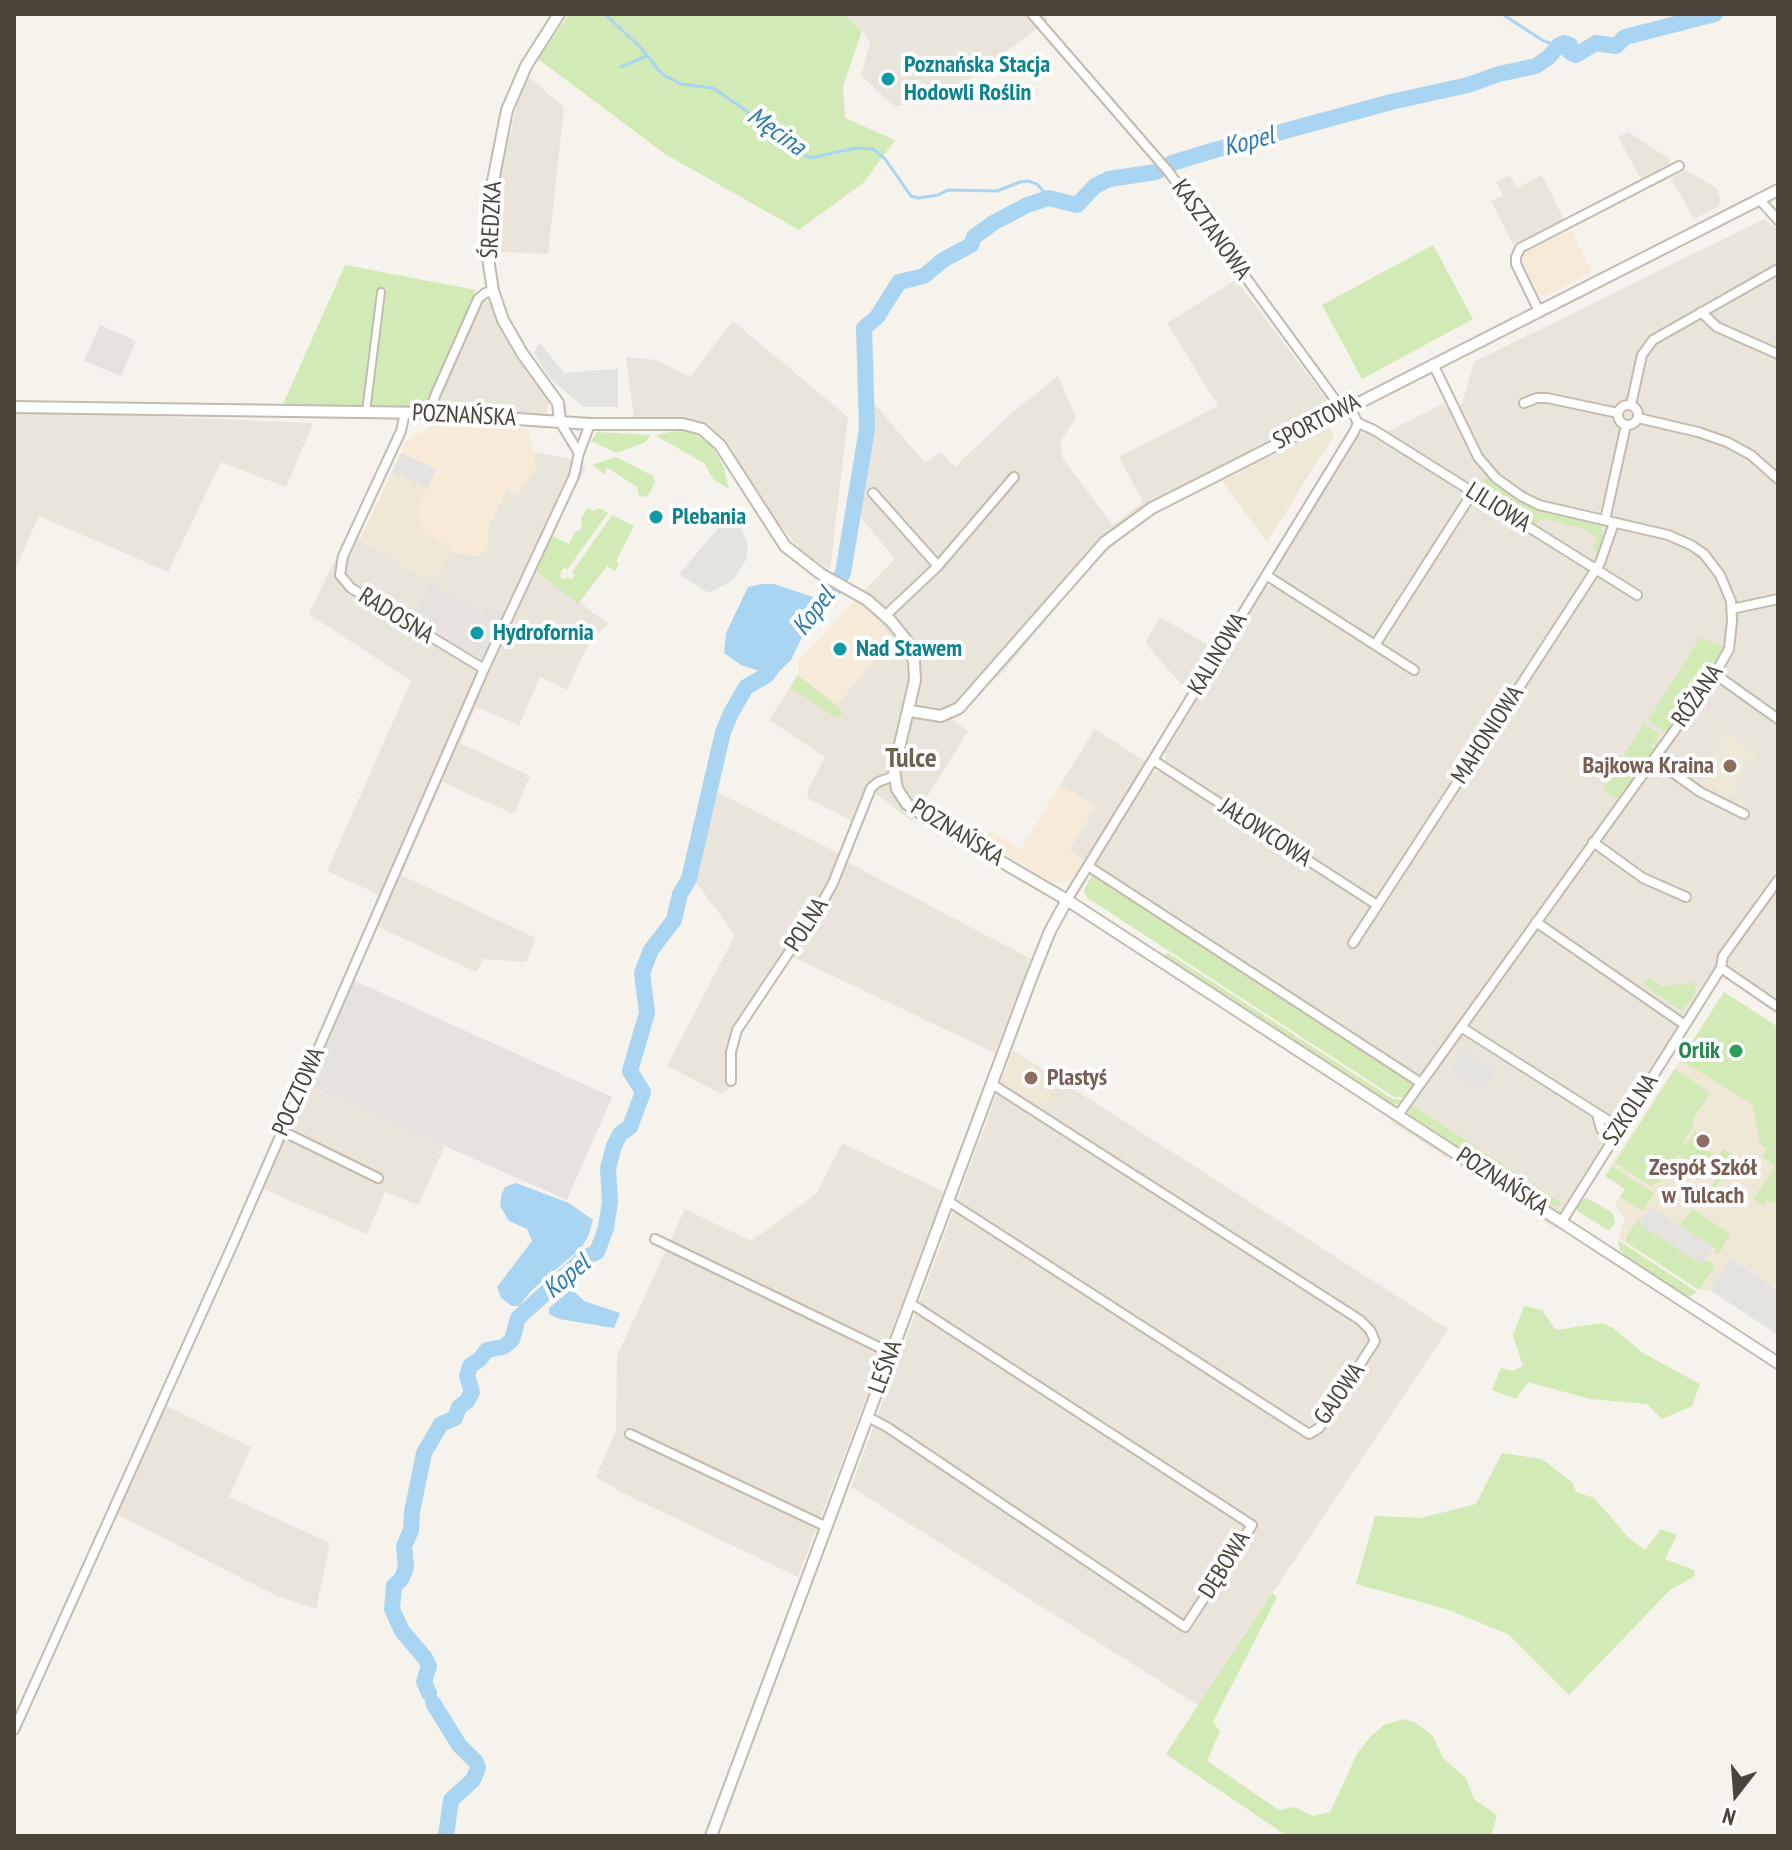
<!DOCTYPE html>
<html>
<head>
<meta charset="utf-8">
<style>
	body { margin:0 }
	#map { position:relative; width:1792px; height:1850px; overflow:hidden; background:#f6f3ec; font-family:"PT Sans Narrow",sans-serif }
	canvas { display:block }
	.frame { position:absolute; inset:0; border:16px solid #4b4439; pointer-events:none }
	.north { position:absolute; left:1696px; top:1754px; width:80px; height:80px; -webkit-text-stroke:6px #fff; paint-order:stroke; rotate:197deg; font-size:22px; font-weight:700; line-height:32px; text-align:center; color:#4b4439 }
	.north::after { content:''; display:block; margin:auto; width:28px; height:36px; background:#4b4439; clip-path:polygon(50% 0,100% 100%,50% 72%,0 100%) }
</style>
</head>
<body>
<div id="map">
<canvas width="1792" height="1850"></canvas>
<div class="frame"></div>
<div class="north">N</div>
</div>
<script>
const c = document.querySelector('canvas').getContext('2d');
c.lineJoin = 'round';
function fillPath(path, color) { c.fillStyle = color; c.fill(path, 'evenodd'); }
const poly = rows => new Path2D(rows.map(r => 'M' + r).join(''));
function stroke(path, color, width, dash) { c.strokeStyle = color; c.lineWidth = width; c.lineCap = dash ? 'butt' : 'round'; c.setLineDash(dash || []); c.stroke(path); }
function drawText(font, color, halo, rows, align = 'center') {
  c.font = font + ' "PT Sans Narrow",sans-serif'; c.lineWidth = 8; c.setLineDash([]); c.textBaseline = 'middle'; c.strokeStyle = halo; c.fillStyle = color; for (const [text, x, y, turn = 0] of rows) {
    c.save(); c.translate(x, y); c.rotate((+turn || 0) * Math.PI / 180); c.textAlign = isNaN(turn) ? turn : align; if (halo) c.strokeText(text, 0, 0); c.fillText(text, 0, 0); c.restore();
  }
}
const residential = poly([
	[844,14,1044,14,1048,20,955,90,895,107,861,76,870,43,862,31],
	[525,74,564,107,548,254,496,252,501,169],
	[1628,132,1670,159,1669,164,1641,179,1618,137],
	[1686,170,1716,188,1721,200,1718,207,1694,219,1671,178],
	[1510,175,1517,188,1542,175,1564,220,1513,244,1491,201,1503,195,1496,182],
	[1764,219,1778,229,1778,869,1753,903,1778,878,1778,1013,1719,973,1555,1228,1390,1121,1414,1082,1083,866,1086,861,1069,850,1096,806,1060,785,1095,729,1146,762,1143,769,1150,774,1159,771,1166,761,1165,752,1198,699,1189,693,1145,643,1160,617,1224,654,1265,587,1274,585,1277,579,1276,569,1359,434,1367,432,1377,437,1444,403,1448,411,1462,404,1474,362],
	[1236,280,1327,400,1221,477,1183,494,1126,534,1088,569,1005,670,952,719,968,731,912,821,874,793,845,861,1031,959,995,1053,791,956,741,1031,735,1061,735,1083,722,1094,667,1066,735,935,693,878,713,790,840,854,854,822,809,799,807,792,825,757,769,720,798,675,837,704,892,640,882,625,856,599,895,559,858,514,872,401,925,463,941,452,955,467,1008,416,1058,376,1076,418,1060,442,1063,459,1113,525,1143,502,1119,457,1218,406,1167,323],
	[484,300,492,304,517,358,549,402,546,414,434,407,477,305],
	[733,321,848,417,830,570,802,551,772,516,725,440,707,423,684,417,634,418,626,357,657,360,690,377],
	[14,406,22,411,313,423,286,487,221,462,168,572,39,516,14,572],
	[533,452,566,458,586,466,536,571,609,624,596,635,584,653,567,690,540,677,519,725,476,707,460,743,530,776,514,814,442,782,401,875,536,938,526,962,483,959,476,972,368,922,380,895,327,871,411,681,309,614,348,532,432,583,450,552,479,556,489,525,507,489,536,468],
	[1013,1050,1448,1329,1198,1705,851,1487],
	[299,1082,445,1146,418,1205,385,1192,367,1234,254,1185],
	[842,1143,944,1192,798,1577,623,1493,596,1477,616,1430,617,1356,685,1209,751,1241,816,1194],
	[166,1406,251,1447,229,1497,330,1543,316,1609,275,1595,116,1514]
]);
const commercial = poly([
	[1571,230,1592,272,1546,296,1538,293,1521,261,1524,252],
	[432,426,529,429,536,467,518,495,507,489,489,525,487,549,479,556,450,552,452,547,423,532,419,507,436,470,401,453,406,441],
	[856,599,882,625,892,640,837,704,798,674,799,661],
	[1060,785,1096,806,1069,850,1086,861,1076,878,1073,876,1063,883,1050,881,984,842,990,831,1021,849]
]);
const industrial = poly([
	[100,325,136,341,121,376,84,361],
	[432,583,481,613,486,605,503,614,482,659,411,617],
	[353,980,612,1097,567,1200,309,1086]
]);
const education = poly([
	[1329,427,1334,435,1267,542,1222,481],
	[401,453,436,470,419,507,423,532,453,547,432,583,360,539],
	[1724,730,1755,754,1739,775,1735,795,1701,786,1717,762,1712,757,1724,740,1720,736],
	[1724,992,1778,1027,1778,1279,1774,1286,1731,1258,1710,1290,1699,1290,1619,1238,1625,1219,1615,1203,1625,1189,1606,1177,1606,1174],
	[1013,1050,1061,1081,1043,1110,1007,1086,1004,1076]
]);
const green = poly([
	[569,14,844,14,862,31,843,86,845,118,895,140,863,183,799,230,665,154,538,59],
	[1433,245,1473,319,1362,379,1322,305],
	[345,265,476,290,426,407,283,404],
	[680,431,693,433,711,445,723,465,729,489,713,479,704,463,658,437,657,435,669,432],
	[597,432,650,435,646,442,616,453,591,441],
	[616,457,653,476,655,482,648,496,639,497,637,487,606,467,606,475,592,465],
	[1486,477,1524,504,1601,526,1603,534,1598,553,1592,548,1598,538,1584,529,1541,518,1536,525,1480,489],
	[587,508,594,511,599,508,608,513,567,570,565,567,561,571,560,577,565,580,568,577,571,580,575,575,572,572,612,515,634,526,616,561,619,564,615,571,607,566,578,604,536,571,552,536,569,544,574,533,582,528,581,519],
	[1700,638,1723,646,1706,678,1699,676,1693,685,1698,688,1695,692,1691,690,1688,695,1692,698,1687,705,1683,703,1681,707,1684,709,1667,732,1648,720],
	[798,675,843,712,838,719,790,687],
	[1644,724,1659,734,1656,740,1659,743,1657,745,1654,742,1651,746,1654,749,1644,764,1638,763,1636,766,1639,769,1619,798,1614,797,1603,789],
	[1091,871,1415,1082,1404,1097,1394,1097,1086,897,1084,890,1091,877],
	[1168,953,1393,1099,1404,1100,1395,1105,1386,1102,1163,957],
	[1648,977,1662,987,1694,982,1696,992,1682,1011,1643,984],
	[1724,992,1778,1027,1778,1198,1774,1204,1767,1200,1763,1205,1753,1199,1775,1166,1762,1157,1767,1149,1760,1144,1753,1105,1681,1060],
	[1675,1069,1708,1091,1709,1095,1692,1121,1694,1125,1683,1142,1686,1144,1695,1131,1697,1132,1692,1140,1717,1157,1723,1149,1736,1157,1715,1189,1711,1187,1716,1179,1678,1155,1662,1180,1651,1186,1615,1163],
	[1411,1104,1563,1204,1548,1207,1412,1118,1409,1111],
	[1612,1166,1654,1193,1643,1211,1620,1197,1625,1189,1605,1176],
	[1587,1198,1613,1213,1615,1223,1609,1231,1576,1210,1579,1201],
	[1693,1209,1730,1234,1719,1254,1715,1254,1715,1248,1679,1225],
	[1638,1219,1642,1220,1640,1224,1701,1264,1707,1260,1713,1264,1714,1268,1699,1290,1626,1242,1626,1237],
	[1618,1240,1697,1292,1690,1296,1682,1295,1628,1258,1620,1250],
	[1524,1306,1542,1310,1556,1330,1602,1323,1613,1328,1643,1353,1700,1384,1692,1406,1662,1419,1647,1404,1590,1399,1528,1382,1516,1399,1492,1390,1501,1368,1512,1371,1523,1366,1513,1335],
	[1502,1453,1542,1459,1573,1483,1576,1492,1594,1498,1629,1538,1645,1550,1661,1529,1677,1535,1665,1559,1694,1570,1695,1576,1670,1590,1569,1695,1508,1634,1446,1609,1356,1584,1375,1516,1421,1518,1476,1504],
	[1272,1593,1277,1597,1213,1722,1220,1731,1207,1761,1279,1810,1294,1807,1313,1816,1330,1812,1358,1752,1372,1735,1384,1725,1403,1719,1414,1722,1433,1736,1443,1758,1466,1778,1474,1799,1497,1815,1492,1833,1495,1836,1287,1836,1166,1754]
]);
const parking = poly([
	[540,343,564,373,618,369,618,407,583,407,549,377,534,353],
	[401,453,436,469,428,488,392,472],
	[736,515,748,545,746,560,733,580,709,593,679,574,727,518],
	[1463,1050,1496,1070,1482,1092,1456,1075,1458,1071,1452,1067],
	[1650,1207,1713,1247,1701,1264,1639,1224],
	[1730,1258,1778,1289,1778,1335,1710,1290]
]);
const water = poly([
	[762,584,774,584,813,597,817,606,791,660,774,676,741,665,724,653,726,633,748,587],
	[516,1183,569,1203,593,1220,588,1237,581,1248,531,1291,519,1306,512,1306,501,1298,497,1287,532,1241,527,1229,509,1221,500,1206,502,1193,505,1187],
	[572,1289,584,1301,620,1313,614,1328,559,1319,549,1314,549,1308]
]);
const stream = poly([
	[605,14,642,49,663,75,681,84,713,88,767,125,795,150,810,158,856,148,873,149,885,159,911,196,918,198,938,195,948,190,997,191,1020,182,1028,181,1037,184,1049,198],
	[1502,14,1542,40,1558,46],
	[621,67,647,56]
]);
const river = poly([
	[805,623,829,596,843,573,867,429,864,328,877,317,899,282,924,276,943,260,971,245,974,237,993,223,1027,205,1049,198,1077,205,1095,186,1109,179,1156,172,1172,163,1215,150,1391,102,1468,85,1499,74,1536,66,1549,57,1558,46,1564,43,1570,45,1570,52,1576,55,1596,43,1616,46,1625,37,1715,14],
	[429,1693,424,1682,429,1666,425,1658,402,1631,392,1609,394,1586,402,1578,406,1567,404,1546,411,1530,412,1512,424,1453,441,1424,455,1418,459,1407,467,1401,472,1392,467,1376,470,1366,480,1359,487,1350,503,1347,512,1340,518,1318,584,1258,597,1252,606,1228,610,1202,608,1168,614,1146,620,1134,630,1127,643,1092,630,1071,647,1013,642,973,651,950,674,920,680,894,689,879,723,732,731,713,746,687,767,675,779,658],
	[433,1703,459,1745,476,1762,478,1768,473,1780,451,1800,446,1836]
]);
const pedestrian = poly([
	[366,412,381,292]
]);
const minor = poly([
	[1032,14,1168,171,1342,409],
	[1759,199,1778,220],
	[1539,311,1516,264,1516,257,1520,248,1679,166],
	[1701,312,1717,327,1778,354],
	[1524,403,1537,398,1547,398,1618,413],
	'1618 415a10 10 0 1 1 20 0a10 10 0 1 1-20 0Z',
	[1631,405,1642,355,1653,340,1778,269],
	[405,412,401,431,343,556,340,575,351,588,484,669],
	[430,413,435,396,478,299,485,293,493,291],
	[1638,418,1698,432,1727,442,1751,455,1778,479],
	[1358,423,1374,430,1637,595],
	[579,453,590,424],
	[873,493,938,566],
	[1605,520,1626,425],
	[1266,575,1414,670],
	[1732,609,1778,599],
	[885,616,938,566,1014,477],
	[1375,645,1473,492],
	[1715,674,1778,719],
	[1654,759,1700,792,1744,814],
	[1153,760,1377,905],
	[1593,842,1643,878,1686,897],
	[1088,866,1421,1083],
	[1067,900,1354,432,1358,423,1349,406],
	[1536,922,1685,1025],
	[1353,943,1600,563,1614,523],
	[1721,968,1778,1007],
	[1461,1027,1620,1128],
	[731,1081,731,1052,737,1030,822,903,833,883,871,788,878,782,894,776],
	[1597,1114,1601,1129,1612,1139],
	[1398,1115,1715,674,1729,649,1732,621,1731,601,1720,575,1704,554,1691,545,1668,535,1539,505,1521,496,1496,478,1478,457,1433,364],
	[282,1131,378,1178],
	[948,1201,1309,1434,1319,1428,1375,1341,1370,1330,1360,1320,992,1084],
	[1562,1221,1721,968,1723,956,1778,880],
	[655,1239,891,1353],
	[868,1417,887,1427,1185,1627,1252,1525,910,1303],
	[630,1434,827,1527],
	[14,1730,233,1244,484,669,574,476,579,453,560,422]
]);
const tertiary = poly([
	[559,14,526,66,507,110,493,181,488,258,493,291,503,320,522,353,558,403,560,422],
	[14,407,430,413,590,424,683,424,702,429,720,445,785,546,821,574,867,600,891,621,907,641,914,661,915,680,894,770,897,789,907,804,930,820,1067,900,1778,1363],
	[910,711,941,716,959,708,1104,543,1152,508,1778,190],
	[711,1836,1030,981,1050,931,1067,900]
]);
const markers = [
	[888,79,8,"#0f9aa8"],
	[656,517,8,"#0f9aa8"],
	[477,633,8,"#0f9aa8"],
	[840,649,8,"#0f9aa8"],
	[1730,766,8,"#8d6e63"],
	[1736,1051,8,"#2e9e5b"],
	[1031,1078,8,"#8d6e63"],
	[1703,1141,8,"#8d6e63"]
];
const cultureNames = [
	["Poznańska Stacja",904,65],
	["Hodowli Roślin",904,93],
	["Plebania",672,517],
	["Hydrofornia",493,633],
	["Nad Stawem",856,649]
];
const streetNames = [
	["ŚREDZKA",492,220,-87],
	["KASZTANOWA",1211,230,54],
	["POZNAŃSKA",464,416,3],
	["SPORTOWA",1317,422,-27],
	["LILIOWA",1498,508,32],
	["RADOSNA",396,616,32],
	["KALINOWA",1218,654,-59],
	["RÓŻANA",1698,696,-55],
	["MAHONIOWA",1488,735,-57],
	["POZNAŃSKA",957,833,32],
	["JAŁOWCOWA",1265,833,33],
	["POLNA",807,925,-57],
	["POCZTOWA",299,1092,-66],
	["SZKOLNA",1631,1110,-57],
	["POZNAŃSKA",1502,1182,33],
	["LEŚNA",886,1367,-70],
	["GAJOWA",1340,1394,-55],
	["DĘBOWA",1225,1565,-58]
];
const educationNames = [
	["Bajkowa Kraina",1714,766],
	["Plastyś",1047,1078,"left"],
	["Zespół Szkół",1703,1168,"center"],
	["w Tulcach",1703,1196,"center"]
];
const leisureNames = [
	["Orlik",1720,1051]
];
const waterNames = [
	["Męcina",776,132,35],
	["Kopel",1249,142,-15],
	["Kopel",814,612,-53],
	["Kopel",567,1277,-40]
];
const quarterNames = [
	["Tulce",911,759]
];
fillPath(residential, '#eae5da');
fillPath(commercial, '#f7ead8');
fillPath(industrial, '#e6e2dd');
fillPath(education, '#efe8d6');
fillPath(green, '#d2eab5');
fillPath(parking, '#e5e3e0');
fillPath(water, '#a9d4f2');
stroke(stream, '#a9d4f2', 3);
stroke(river, '#a9d4f2', 16);
stroke(pedestrian, '#c2bbae', 10);
stroke(minor, '#c2bbae', 12);
stroke(tertiary, '#c2bbae', 14);
stroke(pedestrian, '#fff', 6);
stroke(minor, '#fff', 8);
stroke(tertiary, '#fff', 10);
for (const [x, y, r, color] of markers) { const dot = new Path2D(); dot.arc(x, y, r, 0, 2 * Math.PI); c.fillStyle = color; c.fill(dot); stroke(dot, '#fff', 3); }
drawText('bold 24px', '#0d838f', '#fff', cultureNames, 'left');
drawText('24px', '#4b4439', '#fff', streetNames);
drawText('bold 24px', '#785e54', '#fff', educationNames, 'right');
drawText('bold 24px', '#27864d', '#fff', leisureNames, 'right');
drawText('italic 26px', '#2e7ab2', '#fff', waterNames);
drawText('bold 28px', '#6e6250', '#fff', quarterNames);
</script>
</body>
</html>
